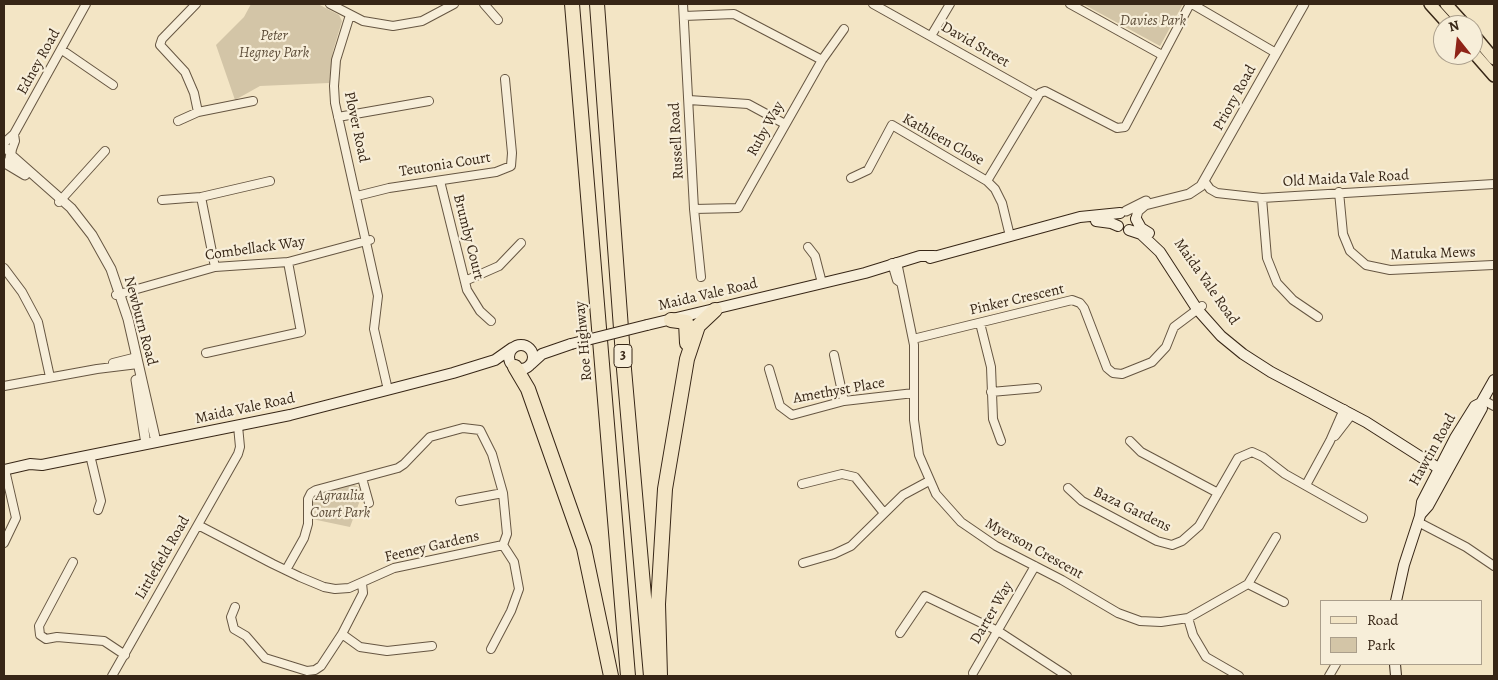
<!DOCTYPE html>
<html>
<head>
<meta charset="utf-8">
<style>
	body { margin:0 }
	#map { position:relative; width:1498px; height:680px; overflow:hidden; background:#f3e5c5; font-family:Alegreya,serif }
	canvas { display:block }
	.frame { position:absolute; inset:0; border:5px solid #372616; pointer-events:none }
	.legend { position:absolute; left:1320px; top:600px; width:162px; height:65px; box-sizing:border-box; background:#f7eed9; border:1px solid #aa9e8b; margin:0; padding:6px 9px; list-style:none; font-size:15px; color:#372616 }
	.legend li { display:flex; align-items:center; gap:10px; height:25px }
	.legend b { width:25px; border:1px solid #aa9e8b }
	.north { position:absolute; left:1433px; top:15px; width:50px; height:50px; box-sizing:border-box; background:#f7eed9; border:1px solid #aa9e8b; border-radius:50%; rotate:344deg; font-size:14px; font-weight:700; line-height:20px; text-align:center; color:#372616 }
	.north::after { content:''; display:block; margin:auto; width:18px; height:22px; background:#8f2418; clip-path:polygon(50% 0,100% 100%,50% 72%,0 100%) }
</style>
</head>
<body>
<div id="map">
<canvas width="1498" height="680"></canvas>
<div class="frame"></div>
<ul class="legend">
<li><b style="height:6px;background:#f3e5c5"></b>Road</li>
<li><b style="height:14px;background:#d3c5a7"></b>Park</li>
</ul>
<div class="north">N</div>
</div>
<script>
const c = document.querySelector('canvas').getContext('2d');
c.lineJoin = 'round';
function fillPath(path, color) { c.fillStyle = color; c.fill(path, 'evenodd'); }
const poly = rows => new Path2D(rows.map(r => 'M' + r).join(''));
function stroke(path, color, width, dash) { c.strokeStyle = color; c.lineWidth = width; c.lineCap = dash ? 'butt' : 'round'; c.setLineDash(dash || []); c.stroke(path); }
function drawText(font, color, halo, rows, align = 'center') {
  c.font = font + ' Alegreya,serif'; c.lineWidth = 4.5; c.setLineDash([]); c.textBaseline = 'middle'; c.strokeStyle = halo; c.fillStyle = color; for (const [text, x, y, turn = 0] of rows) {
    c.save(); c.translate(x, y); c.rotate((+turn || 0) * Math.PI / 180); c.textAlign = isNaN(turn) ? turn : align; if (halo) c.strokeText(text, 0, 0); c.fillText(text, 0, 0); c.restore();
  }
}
const green = poly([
	[251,4,318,4,339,15,342,21,333,51,329,83,260,86,235,100,216,45,244,17],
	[1083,4,1183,4,1160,46],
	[352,484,359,487,362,495,350,527,312,519,310,499,316,494]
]);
const minor = poly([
	[196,4,162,39,160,45,185,72,194,93,198,112],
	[330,4,363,21,393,26,422,21,454,4],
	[484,4,498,20],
	[683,4,694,209,701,277],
	[873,4,1037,96],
	[1070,4,1162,55],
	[1192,4,1276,53],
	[350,15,336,60,334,86,335,103,378,296,374,329,388,390],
	[684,16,734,14,822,60],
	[931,36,950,4],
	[62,50,113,85],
	[689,100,748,104,785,124],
	[338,117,429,101],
	[178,121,198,112,253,101],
	[4,143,14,134,86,4],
	[11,152,15,141,14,134],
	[851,178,868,170,892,125,987,181],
	[440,181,467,290,480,311,491,321],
	[1205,182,1210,189,1217,193,1262,198,1494,184],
	[1339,192,1343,234,1350,251,1366,265,1390,270,1493,265],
	[357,196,389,188,496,172,511,166,512,153,505,79],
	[201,197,215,267],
	[1262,198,1267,258,1277,283,1293,300,1318,317],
	[162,200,201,197,270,181],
	[59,202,105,151],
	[694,209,738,208,822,60,844,29],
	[1010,236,1002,203,995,189,987,181,1040,93,1045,91,1117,128,1125,127,1190,4],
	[808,247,815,256,822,283],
	[897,262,914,345,914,420,919,455,936,494,961,522,996,546,1062,580,1118,613,1140,621,1161,622,1188,618,1248,584,1276,537],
	[892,263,897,280,901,283],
	[4,268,22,292,38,322,50,377],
	[465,281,499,266,521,243],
	[116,295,215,267,288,262,370,240],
	[980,323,991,367,993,419,1001,441],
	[913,339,1072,300,1080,303,1084,308,1107,368,1113,373,1122,374,1152,362,1166,347,1174,327,1202,306],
	[206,353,301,332,288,262],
	[834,355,844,401],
	[113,363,137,357],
	[769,369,780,406,792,415,844,401,914,393],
	[4,386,97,369,138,364],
	[991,392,1037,388],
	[1483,400,1494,406],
	[1335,436,1352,414],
	[1130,441,1141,452,1218,493],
	[90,455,101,501,98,510],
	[362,478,369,503],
	[802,484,842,474,855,477,884,513],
	[1306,485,1330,441,1344,409],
	[1068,488,1082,501,1157,541,1172,545,1182,541,1199,526,1238,458,1252,452,1263,457,1285,474,1363,518],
	[460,501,503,493],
	[1418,522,1466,547,1494,566],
	[198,525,273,564,300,577,324,587,335,589,349,588,394,568,503,545,507,534,503,493,492,454,480,430,463,428,430,437,404,464,398,468,316,490,311,493,308,499,308,524,304,538,286,570],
	[4,543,16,518,5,470],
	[73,562,39,626,40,635,46,639,57,637,104,641,125,655],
	[803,563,834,554,851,546,903,495,929,481],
	[1248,584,1284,602],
	[235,607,231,617,234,629,246,636,265,658,307,671,315,670,321,666,342,634,363,593,362,583],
	[1188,618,1193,635,1206,657,1239,676],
	[900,633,925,596,998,631,1067,676],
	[342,634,360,647,387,651,432,646],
	[491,649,511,611,519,589,514,562,503,545],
	[973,673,1035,566],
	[112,676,238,454,240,447,238,426],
	[1329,676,1336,664]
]);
const tertiary = poly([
	[4,147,11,152,10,159],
	[11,155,71,208,92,235,111,269,128,319,156,442],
	[5,163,25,175],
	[1126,211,1146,201],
	[1136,218,1138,211,1145,205,1189,194,1201,186,1304,4],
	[136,380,146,444]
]);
const secondary = poly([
	[1136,219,1141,228,1149,233],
	[1096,221,1111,223,1118,226],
	[1129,230,1141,234,1160,252,1197,309,1221,336,1243,354,1271,372,1366,422,1446,473],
	[930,258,1080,217,1120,213],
	[647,325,865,273,920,256,934,256],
	'509 357a12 12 0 1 1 24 0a12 12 0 1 1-24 0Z',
	[531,364,542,354,571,344],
	[4,470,30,464,42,465,290,415,453,373,495,360,512,348],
	[1420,515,1428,506,1482,408,1481,403,1494,380],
	[1396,601,1404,565,1420,516,1422,502,1455,438,1475,406,1481,403],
	[1395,664,1396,676]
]);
const primary = poly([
	[1430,4,1449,25],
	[1446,4,1465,25],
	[1473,34,1494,59],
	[1473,52,1494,76]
]);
const motorway = poly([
	[572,4,628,676],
	[597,4,624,369,651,676],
	[671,320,686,322,687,343],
	[515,367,528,389,584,548,611,676],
	[660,676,658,604,665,489,687,359,698,326,715,310]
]);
const secondaryBridge = poly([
	[571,344,647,325]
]);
const shields = [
	[623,356,18]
];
const shieldNames = [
	["3",623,356]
];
const parkNames = [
	["Davies Park",1153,21],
	["Peter",274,36],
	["Hegney Park",274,53],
	["Agraulia",340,496],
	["Court Park",340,513]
];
const streetNames = [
	["David Street",975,45,30],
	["Edney Road",39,62,-61],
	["Priory Road",1235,98,-61],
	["Plover Road",356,127,78],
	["Ruby Way",766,129,-61],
	["Kathleen Close",943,140,29],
	["Russell Road",677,141,-93],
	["Teutonia Court",445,165,-9],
	["Old Maida Vale Road",1346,179,-3],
	["Brumby Court",468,237,76],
	["Combellack Way",255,249,-8],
	["Matuka Mews",1433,254,-2],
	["Maida Vale Road",1206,282,55],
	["Maida Vale Road",708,295,-13],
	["Pinker Crescent",1017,300,-13],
	["Newburn Road",140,321,75],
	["Roe Highway",584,341,-95],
	["Amethyst Place",839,391,-10],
	["Maida Vale Road",245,409,-12],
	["Hawtin Road",1433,450,-61],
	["Baza Gardens",1132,510,26],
	["Feeney Gardens",432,547,-13],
	["Myerson Crescent",1034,549,29],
	["Littlefield Road",163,558,-60],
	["Darter Way",992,613,-60]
];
fillPath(green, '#d3c5a7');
stroke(minor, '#665642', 10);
stroke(tertiary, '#665642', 11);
stroke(secondary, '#372616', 12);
stroke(primary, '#372616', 14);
stroke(motorway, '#372616', 16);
stroke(minor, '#f7eed9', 8);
stroke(tertiary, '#f7eed9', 9);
stroke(secondary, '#f7eed9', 10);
stroke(primary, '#f3e5c5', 11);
stroke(motorway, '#f3e5c5', 14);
stroke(secondaryBridge, '#372616', 12, []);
stroke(secondaryBridge, '#f7eed9', 10);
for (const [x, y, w] of shields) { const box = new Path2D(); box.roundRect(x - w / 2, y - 11.5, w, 23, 4); c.fillStyle = '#f7eed9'; c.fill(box); stroke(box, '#372616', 1); }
drawText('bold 14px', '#372616', null, shieldNames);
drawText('italic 15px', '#5e4e3a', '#f7eed9', parkNames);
drawText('15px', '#372616', '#f7eed9', streetNames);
</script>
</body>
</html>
